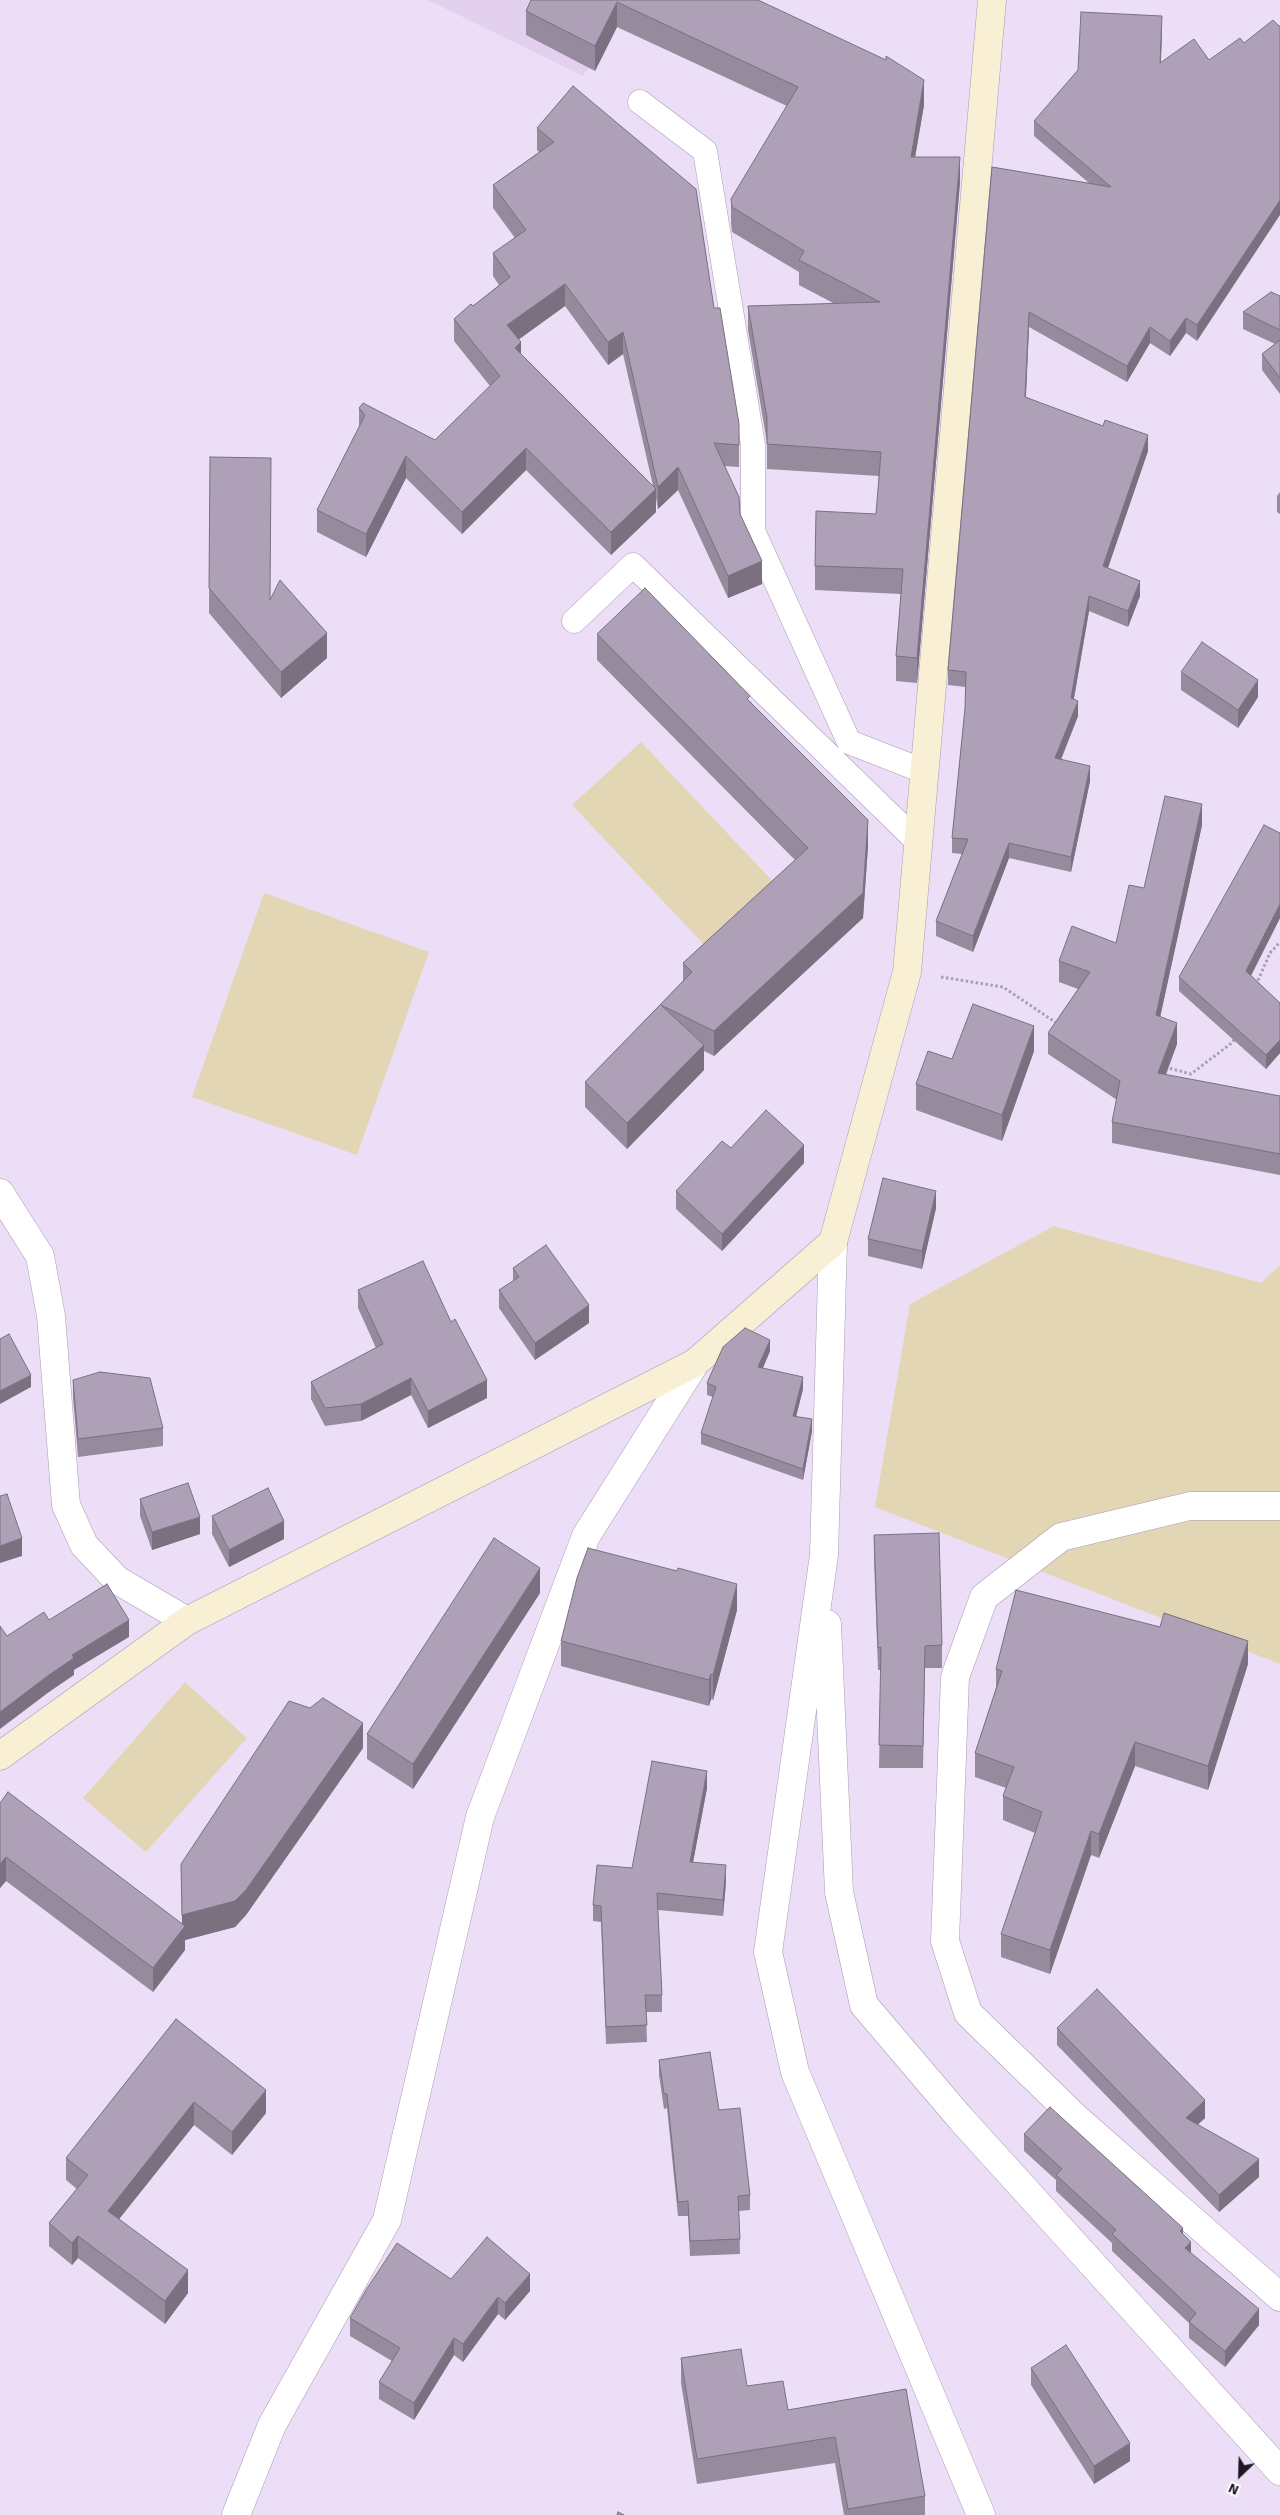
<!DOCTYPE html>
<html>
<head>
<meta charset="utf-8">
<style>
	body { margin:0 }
	#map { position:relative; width:1280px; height:2515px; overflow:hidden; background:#eddef7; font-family:Signika,sans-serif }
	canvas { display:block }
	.north { position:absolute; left:1215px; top:2450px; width:50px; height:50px; -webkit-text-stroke:4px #fff; paint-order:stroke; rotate:204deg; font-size:14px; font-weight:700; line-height:20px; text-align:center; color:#1c1720 }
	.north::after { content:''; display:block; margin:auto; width:18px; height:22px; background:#1c1720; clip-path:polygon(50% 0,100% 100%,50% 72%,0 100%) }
</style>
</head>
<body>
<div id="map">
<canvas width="1280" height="2515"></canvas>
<div class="north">N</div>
</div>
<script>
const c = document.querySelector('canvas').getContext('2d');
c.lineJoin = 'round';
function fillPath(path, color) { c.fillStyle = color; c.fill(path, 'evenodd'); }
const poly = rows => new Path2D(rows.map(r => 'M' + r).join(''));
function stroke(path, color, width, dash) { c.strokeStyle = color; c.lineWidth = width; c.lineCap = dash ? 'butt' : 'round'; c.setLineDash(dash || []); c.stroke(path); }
const built = poly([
	[428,0,631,0,583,76]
]);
const green = poly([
	[641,742,781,890,712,953,572,805],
	[264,893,429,952,357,1155,192,1097],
	[1054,1226,1261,1283,1280,1265,1280,1664,875,1507,910,1304],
	[185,1682,247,1738,146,1852,83,1798]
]);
const path = poly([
	[941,977,1003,987,1058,1024],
	[1256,985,1270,953,1280,942],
	[1165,1067,1191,1074,1233,1042,1235,1037]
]);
const lane = poly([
	[640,102,705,151,753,445,753,531,849,742,926,772],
	[574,621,633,565,920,844]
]);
const street = poly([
	[0,1193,40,1256,51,1316,66,1505,84,1545,117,1580,187,1621],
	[833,1242,824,1555,768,1952,795,2072,981,2515],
	[1280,1506,1190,1506,1061,1537,984,1597,955,1677,945,1941,968,2013,1076,2118,1280,2297],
	[827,1624,839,1892,864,2005,961,2119,1280,2471],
	[236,2515,272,2425,387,2220,480,1817,586,1536,695,1363]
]);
const secondary = poly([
	[0,1756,187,1621,695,1363,833,1242,907,972,992,0]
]);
const wall = poly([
	[531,0,758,0,924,105,915,157,960,182,917,683,896,681,896,656,901,594,815,590,815,566,876,514,879,476,767,469,767,443,748,330,748,306,835,304,799,285,799,272,732,232,731,223,731,199,787,106,617,27,595,71,526,35,526,11],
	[1162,31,1161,63,1209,60,1197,341,1186,333,1170,356,1150,343,1127,382,1029,327,1026,397,1148,451,1108,568,1140,596,1128,627,1089,611,1074,699,1078,716,1061,760,1090,781,1071,872,1009,858,973,952,936,936,936,921,962,854,952,853,952,838,965,708,966,687,948,685,948,670,992,167,1089,183,1034,136,1034,121],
	[573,86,714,308,739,424,739,467,725,466,762,584,728,598,678,490,658,509,656,498,656,512,611,555,526,470,462,534,406,478,366,557,317,532,317,510,359,427,359,408,435,440,490,386,454,341,454,319,473,306,499,285,493,276,493,253,515,238,493,208,493,185,539,152,537,150,537,128],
	[565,306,608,365,623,354,653,486,521,354,519,339],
	[1280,296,1280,394,1262,370,1262,354,1275,344,1243,329,1243,312],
	[210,457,270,600,327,658,281,698,209,613],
	[1280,492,1280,514,1277,512,1277,496],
	[597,634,750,701,868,846,863,918,714,1056,704,1051,704,1070,627,1149,585,1107,585,1082,683,981,683,963,795,860,597,660],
	[1181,672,1258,697,1238,728,1181,690],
	[1202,825,1160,1017,1177,1044,1166,1075,1280,1096,1280,1175,1112,1143,1112,1122,1117,1100,1048,1054,1048,1033,1078,989,1059,982,1059,961,1116,943,1144,888],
	[1280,918,1251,976,1280,1003,1280,1053,1266,1069,1179,991,1179,977],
	[1034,1051,1002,1141,916,1110,916,1084,952,1059],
	[731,1148,804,1163,722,1251,676,1209,676,1191],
	[936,1208,922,1269,868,1256,868,1239],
	[513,1268,589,1323,535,1360,499,1308,499,1290,513,1281],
	[358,1290,451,1322,487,1398,428,1428,411,1395,361,1421,325,1426,311,1399,311,1382,376,1348,358,1308],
	[770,1351,763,1368,803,1389,796,1417,812,1431,803,1480,701,1444,701,1433,713,1397,707,1395,707,1383],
	[73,1380,163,1428,163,1446,78,1457,73,1397],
	[140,1499,200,1534,152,1550,140,1516],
	[212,1516,284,1539,229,1567,212,1534],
	[874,1535,942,1645,942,1668,925,1668,923,1768,879,1768,881,1670,878,1670,874,1558],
	[540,1593,413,1789,367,1759,367,1734],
	[737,1610,713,1700,711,1699,709,1706,561,1666,561,1641],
	[1248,1664,1208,1790,1135,1766,1099,1858,1091,1855,1050,1974,1001,1957,1001,1934,1035,1833,1003,1820,1003,1796,1006,1788,975,1777,975,1753,996,1688,996,1669],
	[363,1748,246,1915,235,1927,185,1940,185,1950,153,1992,6,1881,0,1888,0,1803,182,1924,181,1864],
	[707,1788,693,1862,726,1882,723,1916,658,1910,662,1995,662,2012,646,2012,647,2042,606,2044,601,1922,593,1921,593,1905,632,1868],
	[176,2019,266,2113,232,2155,194,2125,119,2219,188,2293,165,2324,78,2258,72,2265,49,2246,49,2223,77,2189,66,2180,66,2158],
	[1057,2028,1205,2118,1197,2125,1259,2177,1219,2212,1057,2045],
	[659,2060,719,2110,750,2195,750,2210,739,2211,740,2254,690,2256,688,2216,678,2216,667,2108,664,2109,659,2075],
	[1024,2134,1183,2235,1191,2253,1259,2325,1225,2367,1189,2338,1189,2323,1112,2251,1112,2243,1056,2191,1056,2180,1024,2151],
	[451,2279,530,2291,505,2320,498,2314,463,2362,454,2355,414,2420,379,2399,379,2382,392,2361,350,2336,350,2318],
	[681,2358,747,2386,788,2410,906,2389,925,2496,925,2515,844,2515,835,2463,697,2484,681,2383],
	[1031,2368,1130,2461,1094,2484,1031,2385]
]);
const shadedWall = poly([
	[617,2,617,27,595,71,595,46],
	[1162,16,1162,31,1160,79,1160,63],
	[924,80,924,105,911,181,911,157],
	[960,157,960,182,917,683,917,658],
	[1280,200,1280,215,1197,341,1197,325],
	[565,284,565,306,507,348,507,325],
	[1029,312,1029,327,1025,412,1025,397],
	[1186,318,1186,333,1170,356,1170,341],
	[1150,327,1150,343,1127,382,1127,366],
	[623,332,623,354,608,365,608,342],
	[521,342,521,365,515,348],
	[1148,435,1148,451,1103,582,1103,566],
	[526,448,526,470,462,534,462,512],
	[406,456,406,478,366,557,366,534],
	[678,467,678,490,658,509,658,487],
	[656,489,656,512,611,555,611,532],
	[762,561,762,584,728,598,728,576],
	[1140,581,1140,596,1128,627,1128,611],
	[1089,596,1089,611,1071,714,1071,698],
	[327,633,327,658,281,698,281,672],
	[1258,680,1258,697,1238,728,1238,710],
	[1078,701,1078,716,1055,774,1055,758],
	[1090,766,1090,781,1071,872,1071,857],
	[1202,804,1202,825,1156,1036,1156,1015],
	[868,820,868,846,863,918,714,1056,714,1031],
	[1009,843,1009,858,973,952,973,936],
	[1280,904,1280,918,1246,985,1246,971],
	[1177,1023,1177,1044,1158,1094,1158,1073],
	[1034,1026,1034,1051,1002,1141,1002,1115],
	[1280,1040,1280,1053,1266,1069,1266,1055],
	[704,1045,704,1070,627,1149,627,1123],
	[804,1145,804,1163,722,1251,722,1234],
	[936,1191,936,1208,922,1269,922,1251],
	[589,1305,589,1323,535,1360,535,1343],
	[770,1340,770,1351,758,1379,758,1367],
	[31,1375,31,1387,0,1404,0,1391],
	[803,1377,803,1389,793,1428,793,1416],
	[411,1378,411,1395,361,1421,361,1404],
	[487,1380,487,1398,428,1428,428,1411],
	[812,1419,812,1431,803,1480,803,1469],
	[200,1517,200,1534,152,1550,152,1532],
	[284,1521,284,1539,229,1567,229,1550],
	[22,1538,22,1556,0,1563,0,1546],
	[540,1568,540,1593,413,1789,413,1764],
	[737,1584,737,1610,713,1700,713,1675],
	[129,1620,129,1637,74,1670,74,1675,49,1692,0,1729,0,1712,72,1655],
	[1248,1641,1248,1664,1208,1790,1208,1766],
	[711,1674,711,1699,709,1706,709,1680],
	[363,1723,363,1748,246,1915,235,1927,185,1940,185,1950,153,1992,153,1968,182,1930,182,1915],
	[1135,1742,1135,1766,1099,1858,1099,1834],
	[707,1771,707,1788,690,1878,690,1862],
	[1091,1831,1091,1855,1050,1974,1050,1950],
	[6,1857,6,1881,0,1888,0,1864],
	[726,1865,726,1882,723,1916,723,1900],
	[266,2090,266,2113,232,2155,232,2132],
	[1205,2100,1205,2118,1186,2136,1186,2118],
	[194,2102,194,2125,108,2233,108,2211],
	[1259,2159,1259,2177,1219,2212,1219,2195],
	[1183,2228,1183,2244,1180,2231],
	[78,2236,78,2258,72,2265,72,2243],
	[1191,2242,1191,2258,1185,2248],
	[188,2270,188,2293,165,2324,165,2301],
	[530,2274,530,2291,505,2320,505,2303],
	[498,2297,498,2314,463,2362,463,2344],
	[1259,2309,1259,2325,1225,2367,1225,2351],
	[454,2338,454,2355,414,2420,414,2403],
	[1130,2443,1130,2461,1094,2484,1094,2466]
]);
const building = poly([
	[531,0,758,0,886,60,886,56,924,80,911,157,960,157,917,658,896,656,903,569,815,566,816,511,876,514,881,452,767,444,767,418,748,306,880,302,799,260,804,251,732,207,731,199,798,87,617,2,595,46,526,11,531,0],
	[1081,12,1162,16,1160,63,1194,39,1209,60,1240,38,1244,43,1273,20,1279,26,1280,26,1280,200,1197,325,1186,318,1170,341,1150,327,1127,366,1029,312,1025,397,1103,426,1105,420,1148,435,1103,566,1140,581,1128,611,1089,596,1071,698,1078,701,1055,758,1090,766,1071,857,1009,843,973,936,936,921,968,839,952,838,965,708,966,672,948,670,992,167,1111,187,1034,121,1078,70,1081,12],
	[573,86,696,189,714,308,720,308,739,424,739,445,714,443,739,497,740,514,762,561,728,576,678,467,658,487,623,332,608,342,565,284,507,325,521,342,515,348,656,489,611,532,526,448,462,512,406,456,366,534,317,510,365,415,359,408,363,403,435,440,500,376,454,319,471,304,473,306,510,277,493,253,526,230,493,185,554,142,537,128,573,86],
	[1271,292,1280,296,1280,330,1243,312,1271,292],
	[1280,340,1280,378,1262,354,1280,340],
	[210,457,271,458,270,600,280,580,327,633,281,672,209,588,210,457],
	[645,588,750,696,747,699,868,820,863,893,714,1031,661,1005,704,1045,627,1123,585,1082,692,972,683,963,808,848,597,634,645,588],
	[1202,642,1258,680,1238,710,1181,672,1202,642],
	[1165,796,1202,804,1156,1015,1177,1023,1158,1073,1280,1096,1280,1154,1112,1122,1120,1081,1048,1033,1090,972,1059,961,1072,926,1116,943,1129,885,1144,888,1165,796],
	[1264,825,1280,833,1280,904,1246,971,1280,1003,1280,1040,1266,1055,1179,977,1264,825],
	[973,1004,1034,1026,1002,1115,916,1084,928,1051,952,1059,973,1004],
	[766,1110,804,1145,722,1234,676,1191,722,1141,731,1148,766,1110],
	[883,1178,936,1191,922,1251,868,1239,883,1178],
	[546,1245,589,1305,535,1343,499,1290,519,1277,513,1268,546,1245],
	[423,1261,451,1322,455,1319,487,1380,428,1411,411,1378,361,1404,325,1408,311,1382,383,1344,358,1290,423,1261],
	[745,1328,770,1340,758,1367,803,1377,793,1416,812,1419,803,1469,701,1433,716,1387,707,1383,723,1347,745,1328],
	[9,1334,31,1375,0,1391,0,1339,9,1334],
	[100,1372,150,1378,163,1428,78,1439,73,1380,100,1372],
	[188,1483,200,1517,152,1532,140,1499,188,1483],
	[268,1488,284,1521,229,1550,212,1516,268,1488],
	[7,1494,22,1538,0,1546,0,1496,7,1494],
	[939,1533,942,1645,925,1646,923,1746,879,1745,881,1647,878,1648,874,1535,939,1533],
	[494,1538,540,1568,413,1764,367,1734,494,1538],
	[588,1548,677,1571,678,1568,737,1584,713,1675,711,1674,709,1680,561,1641,577,1578,588,1548],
	[107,1584,129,1620,72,1655,74,1658,49,1675,0,1712,0,1626,7,1636,44,1612,49,1620,107,1584],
	[1016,1590,1160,1627,1164,1613,1248,1641,1208,1766,1135,1742,1099,1834,1091,1831,1050,1950,1001,1934,1042,1812,1003,1796,1014,1767,975,1753,1002,1671,996,1669,1016,1590],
	[323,1698,363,1723,246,1890,235,1901,182,1915,181,1864,289,1701,310,1708,323,1698],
	[652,1761,707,1771,690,1862,726,1865,723,1900,657,1893,662,1995,645,1995,647,2025,606,2027,601,1906,593,1905,597,1865,632,1868,652,1761],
	[8,1792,185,1926,153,1968,6,1857,0,1864,0,1803,8,1792],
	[1097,1989,1205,2100,1186,2118,1259,2159,1219,2195,1057,2028,1097,1989],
	[176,2019,266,2090,232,2132,194,2102,108,2211,188,2270,165,2301,78,2236,72,2243,49,2223,88,2175,66,2158,176,2019],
	[710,2052,719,2110,740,2108,750,2195,738,2196,740,2239,690,2241,688,2201,678,2202,667,2094,664,2094,659,2060,710,2052],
	[1050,2107,1183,2228,1180,2231,1191,2242,1185,2248,1259,2309,1225,2351,1189,2322,1196,2313,1112,2234,1116,2230,1056,2175,1062,2169,1024,2134,1050,2107],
	[487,2237,530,2274,505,2303,498,2297,463,2344,454,2338,414,2403,379,2382,400,2348,350,2318,366,2290,397,2243,451,2279,487,2237],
	[1066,2345,1130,2443,1094,2466,1031,2368,1066,2345],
	[741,2349,747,2386,783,2381,788,2410,906,2389,925,2496,848,2509,835,2437,697,2459,681,2358,741,2349],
	[618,2512,624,2515,617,2515,618,2512]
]);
fillPath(built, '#e3d0ef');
fillPath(green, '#e2d6b5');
stroke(lane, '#a99bb2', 25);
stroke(street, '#a99bb2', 29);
stroke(secondary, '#a99bb2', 29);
stroke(path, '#a99db1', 3, [2.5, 2.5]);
stroke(lane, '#fff', 24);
stroke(street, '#fff', 28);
stroke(secondary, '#f9efd5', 28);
fillPath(wall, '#968a9d');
fillPath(shadedWall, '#7a7080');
fillPath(building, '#aea0b7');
stroke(building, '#7a7080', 1);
</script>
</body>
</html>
